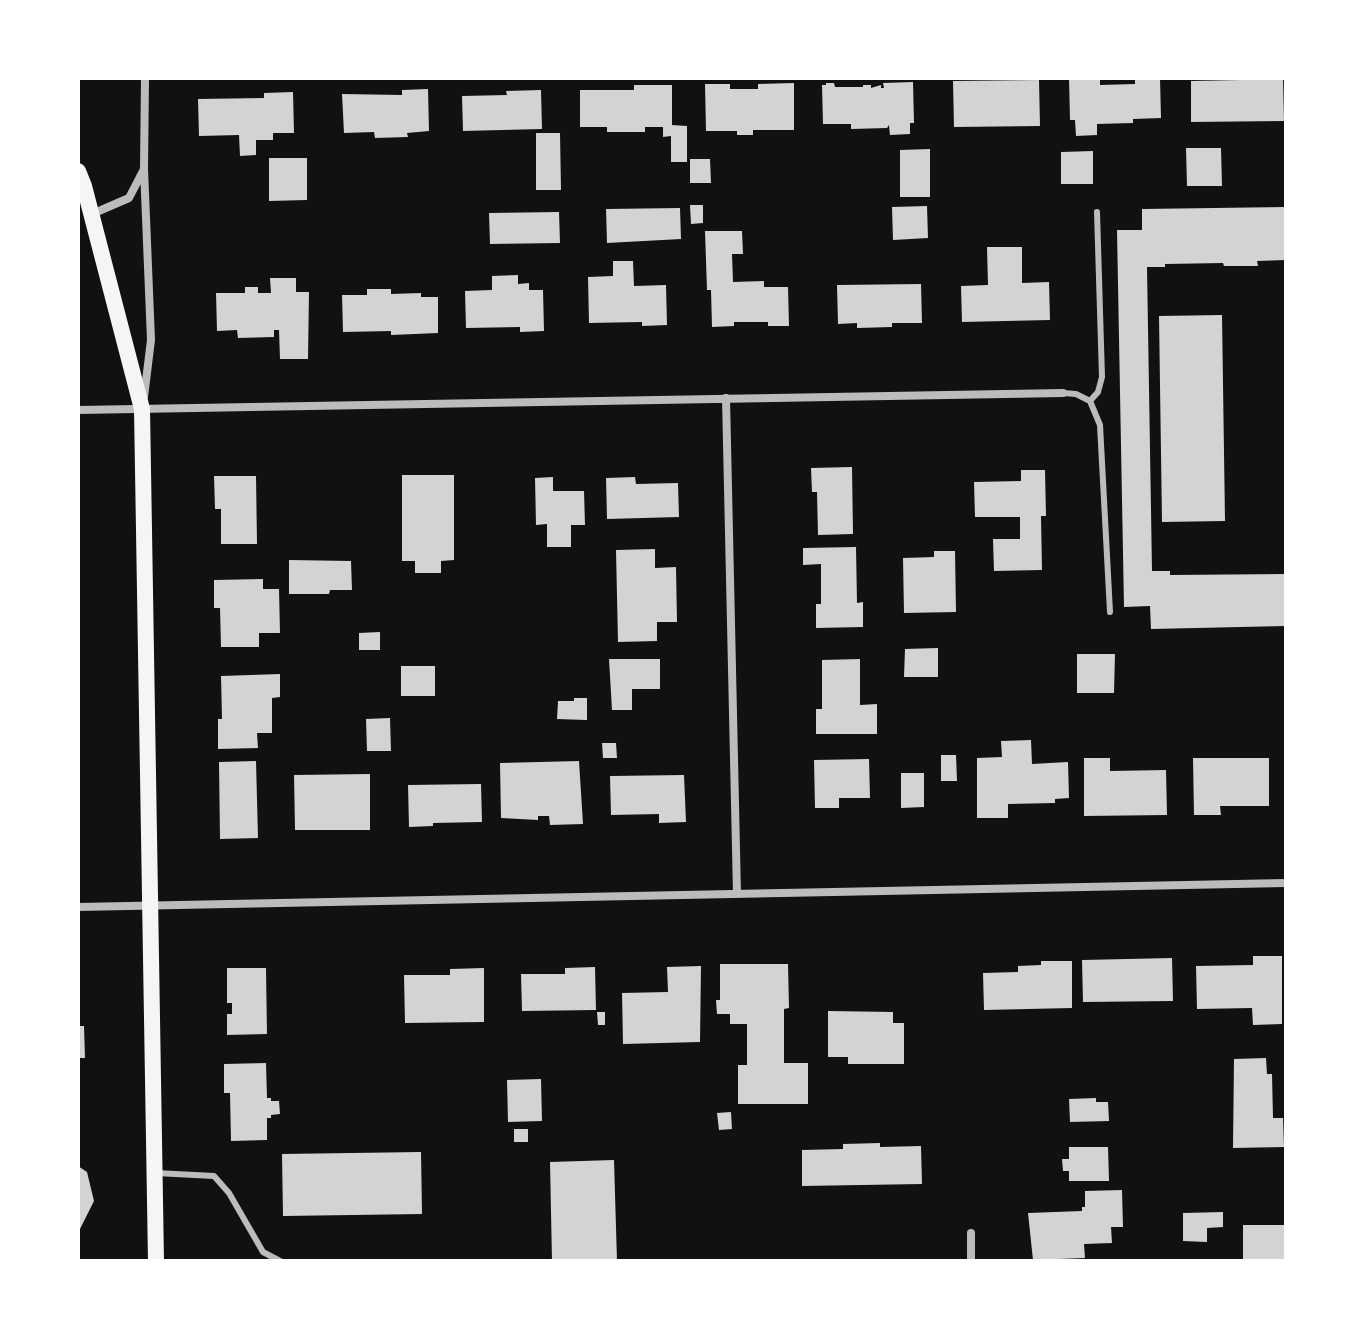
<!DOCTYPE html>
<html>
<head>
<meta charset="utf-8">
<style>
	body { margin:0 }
	#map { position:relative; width:1364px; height:1339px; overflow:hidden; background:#111; font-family:Rubik,sans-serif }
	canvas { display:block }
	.frame { position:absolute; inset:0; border:80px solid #fff; pointer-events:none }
</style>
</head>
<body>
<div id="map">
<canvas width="1364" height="1339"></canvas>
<div class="frame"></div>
</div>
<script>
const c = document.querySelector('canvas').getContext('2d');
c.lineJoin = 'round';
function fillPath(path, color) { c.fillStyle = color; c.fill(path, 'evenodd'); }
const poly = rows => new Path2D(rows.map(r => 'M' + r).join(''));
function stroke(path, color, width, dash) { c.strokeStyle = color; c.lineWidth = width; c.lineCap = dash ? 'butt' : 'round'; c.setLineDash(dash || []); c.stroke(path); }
const building = poly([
	[1069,78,1100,78,1100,85,1135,84,1135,78,1160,78,1161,118,1133,119,1133,123,1097,124,1097,135,1076,136,1075,120,1070,120],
	[1240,78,1283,78,1284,121,1191,122,1191,81,1240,80],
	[1039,80,1040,126,954,127,953,81],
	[913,82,914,123,910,123,910,134,890,135,889,125,887,128,851,129,851,124,823,124,822,85,826,85,826,83,834,83,835,87,863,87,863,85,871,85,871,88,881,85,881,88,884,88,883,83],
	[794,83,794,130,753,130,753,135,737,135,737,131,706,131,705,84,730,84,730,89,758,89,758,84],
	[634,85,672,85,672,125,687,126,687,162,671,162,671,136,663,137,663,127,645,127,645,132,607,132,607,127,580,127,580,90,634,90],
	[428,89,429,131,407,133,408,137,375,138,374,132,344,133,342,94,402,95,402,90],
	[541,90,542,129,463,131,462,96,507,95,506,91],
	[293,92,294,133,273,133,273,140,256,140,256,155,240,156,239,135,199,136,198,99,264,98,264,93],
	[536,133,560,133,561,190,536,190],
	[1186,148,1221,148,1222,186,1187,186],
	[930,149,930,197,900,197,900,150],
	[1093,151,1093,184,1061,184,1061,152],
	[269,158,307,158,307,200,269,201],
	[690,159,710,159,711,183,690,183],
	[690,205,703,205,703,223,691,224],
	[927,206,928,238,893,240,892,207],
	[1286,207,1286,260,1257,261,1258,266,1224,266,1223,263,1165,264,1165,267,1147,267,1152,571,1170,571,1170,575,1286,574,1286,626,1151,629,1150,606,1124,607,1117,230,1142,230,1142,209],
	[680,208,681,239,607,243,606,209],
	[559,212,560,243,490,244,489,213],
	[705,231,742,231,743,254,732,254,733,282,764,281,764,287,788,287,789,326,768,326,768,322,734,322,734,326,712,327,711,290,707,290],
	[987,247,1022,247,1022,283,1049,282,1050,320,962,322,961,286,988,285],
	[613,261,633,261,634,286,666,285,667,325,642,326,642,322,589,323,588,277,613,276],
	[518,275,518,284,529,283,529,290,543,290,544,331,520,332,520,327,466,328,465,291,492,290,492,276],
	[270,278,296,278,296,292,309,292,308,359,280,359,279,330,274,330,274,337,238,338,237,330,217,331,216,293,245,293,245,287,258,287,258,293,271,293],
	[921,284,922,323,892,323,892,327,857,328,857,323,838,324,837,285],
	[367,289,391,289,391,294,421,293,421,297,438,297,438,333,391,335,391,331,343,332,342,295,367,295],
	[1222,315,1225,521,1162,522,1159,316],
	[852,467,853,534,818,535,817,492,812,492,811,468],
	[1021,470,1045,470,1046,516,1041,516,1042,570,994,571,993,539,1020,539,1020,517,975,517,974,482,1021,481],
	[402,475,454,475,454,560,441,561,441,573,415,573,415,561,402,561],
	[214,476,256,476,257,544,221,544,221,509,215,509],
	[553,477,553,491,584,491,585,525,571,525,571,547,547,547,547,524,536,525,535,478],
	[635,477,636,484,678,483,679,517,607,519,606,478],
	[856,547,857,603,863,602,863,627,816,628,816,604,821,604,821,564,803,565,803,548],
	[655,549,655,568,676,567,677,622,657,622,657,641,618,642,616,550],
	[934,551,955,551,956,612,904,613,903,558,934,557],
	[289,560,351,561,352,590,330,590,329,594,289,594],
	[263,579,263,589,279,589,280,633,259,633,259,647,221,647,220,608,214,608,214,580],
	[380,632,380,650,359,650,359,633],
	[938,648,938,677,904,677,905,649],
	[1077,654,1115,654,1114,693,1077,693],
	[609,659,660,659,660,689,632,689,632,710,612,710],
	[860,659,860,705,877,704,877,734,816,734,816,709,822,709,822,660],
	[401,666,435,666,435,696,401,696],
	[280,674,280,697,272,698,272,733,257,733,258,748,218,749,218,719,222,719,221,676],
	[574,698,587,698,587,720,557,719,558,701,574,701],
	[390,718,391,751,367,751,366,719],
	[1031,740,1032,764,1068,762,1069,798,1055,799,1055,803,1008,804,1008,818,977,818,977,758,1002,757,1001,741],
	[602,743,616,743,617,758,603,758],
	[941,755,956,755,957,781,941,781],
	[1084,758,1110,758,1110,771,1166,770,1167,815,1084,816],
	[1193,758,1269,758,1269,806,1220,806,1221,815,1194,815],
	[869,759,870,798,839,798,839,808,815,808,814,760],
	[256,761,258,838,220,839,219,762],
	[579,761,583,824,550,825,549,816,538,816,538,820,501,818,500,763],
	[901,773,924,773,924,807,901,808],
	[370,774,370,830,295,830,294,775],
	[684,775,686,822,659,823,659,814,611,815,610,776],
	[481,784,482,822,433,823,433,826,409,827,408,785],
	[1253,956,1282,956,1282,1024,1253,1025,1252,1008,1197,1009,1196,966,1253,965],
	[1172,958,1173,1001,1083,1002,1082,960],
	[1041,961,1072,961,1072,1008,984,1010,983,973,1018,972,1018,966,1041,965],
	[720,964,788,964,789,1008,784,1009,784,1063,808,1063,808,1104,738,1104,738,1065,747,1065,747,1024,730,1024,730,1014,717,1014,716,1000,720,1000],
	[701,966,700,1042,623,1044,622,993,668,992,667,967],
	[595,967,596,1010,522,1011,521,974,565,974,565,968],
	[227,968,266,968,267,1034,227,1035,227,1014,232,1014,232,1003,227,1003],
	[484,968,484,1022,405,1023,404,975,450,975,450,969],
	[828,1011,893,1012,893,1023,904,1023,904,1064,848,1064,848,1057,828,1057],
	[597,1012,605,1012,605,1025,598,1025],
	[78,1026,84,1026,85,1058,78,1058],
	[1266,1058,1267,1074,1272,1074,1273,1118,1283,1118,1284,1147,1233,1148,1234,1059],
	[266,1063,267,1098,271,1098,271,1101,279,1101,280,1114,271,1115,271,1118,267,1118,267,1140,231,1141,230,1093,224,1093,224,1064],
	[541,1079,542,1121,508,1122,507,1080],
	[1096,1098,1096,1102,1108,1102,1109,1121,1070,1122,1069,1099],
	[731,1112,732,1129,719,1130,717,1113],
	[514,1129,528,1129,528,1142,514,1142],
	[880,1143,880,1147,921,1146,922,1184,802,1186,802,1150,843,1149,843,1144],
	[1069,1147,1108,1147,1109,1181,1069,1181,1069,1171,1063,1171,1062,1159,1069,1159],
	[421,1152,422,1214,283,1216,282,1154],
	[614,1160,617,1261,552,1261,550,1162],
	[78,1166,87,1172,94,1201,78,1233],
	[1122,1190,1123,1227,1111,1227,1112,1243,1084,1244,1085,1258,1033,1260,1028,1213,1082,1211,1082,1207,1085,1207,1085,1191],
	[1223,1212,1223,1227,1207,1228,1207,1242,1183,1241,1183,1213],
	[1243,1225,1285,1225,1285,1261,1243,1261]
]);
const service = poly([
	[1063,393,1076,394,1090,401,1100,425,1110,612],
	[1090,401,1098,392,1102,377,1097,212],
	[156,1173,214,1176,229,1193,263,1252,280,1261]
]);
const minor = poly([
	[144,169,145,78],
	[92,214,129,198,144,169,151,340,144,397],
	[726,398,737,894],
	[78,410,1063,393],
	[78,907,1286,883],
	[971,1261,971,1233]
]);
const secondary = poly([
	[78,171,84,186,142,409,156,1261]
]);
fillPath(building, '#d3d3d3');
stroke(service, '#bcbcbc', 6);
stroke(minor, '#bcbcbc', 8);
stroke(secondary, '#f5f5f5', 16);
</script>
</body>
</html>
